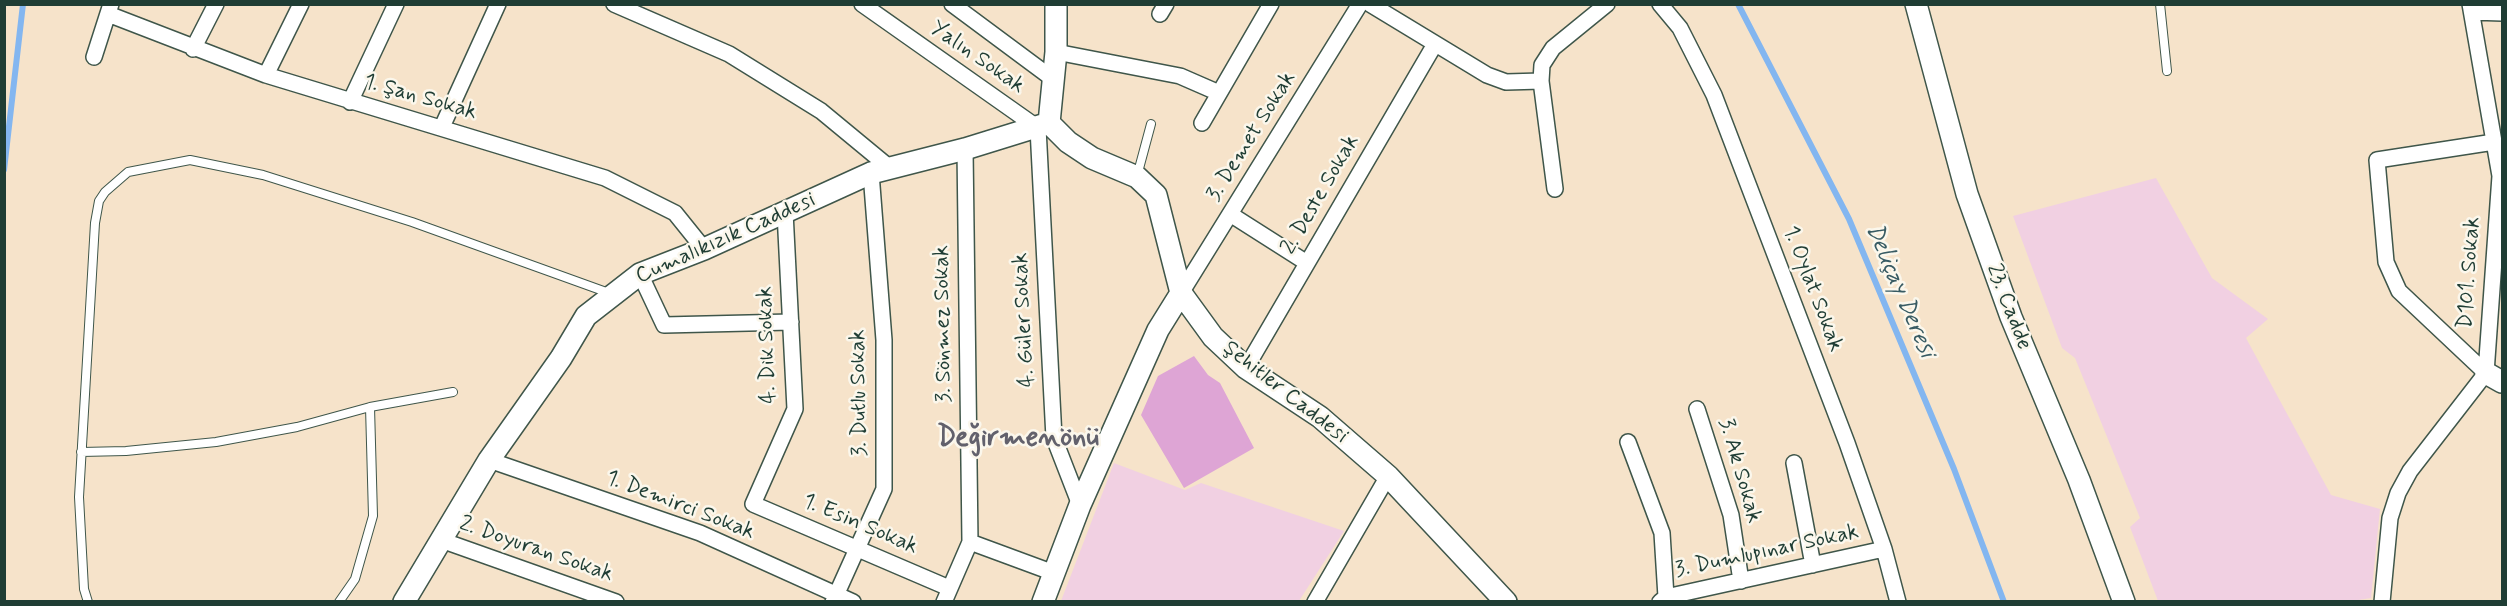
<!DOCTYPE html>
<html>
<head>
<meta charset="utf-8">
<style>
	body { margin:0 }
	#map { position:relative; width:2507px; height:606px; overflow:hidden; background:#f6e3ca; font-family:Mynerve,sans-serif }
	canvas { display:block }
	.frame { position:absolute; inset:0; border:6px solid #1f3d34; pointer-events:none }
</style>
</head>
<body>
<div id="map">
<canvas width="2507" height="606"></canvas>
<div class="frame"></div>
</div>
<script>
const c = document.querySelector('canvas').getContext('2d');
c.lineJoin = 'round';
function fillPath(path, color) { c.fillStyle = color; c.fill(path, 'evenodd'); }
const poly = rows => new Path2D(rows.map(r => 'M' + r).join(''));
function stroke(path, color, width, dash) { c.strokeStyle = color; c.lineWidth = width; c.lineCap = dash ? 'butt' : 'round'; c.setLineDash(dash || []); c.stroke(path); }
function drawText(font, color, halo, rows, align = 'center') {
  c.font = font + ' Mynerve,sans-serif'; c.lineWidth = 5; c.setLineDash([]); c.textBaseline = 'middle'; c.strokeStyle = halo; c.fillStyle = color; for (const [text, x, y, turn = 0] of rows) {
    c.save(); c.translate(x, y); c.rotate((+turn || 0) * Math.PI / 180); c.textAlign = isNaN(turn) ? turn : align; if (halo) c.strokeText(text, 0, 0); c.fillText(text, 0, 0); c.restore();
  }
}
const built = poly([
	[2156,178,2212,278,2268,319,2246,338,2331,495,2380,509,2371,598,2346,602,2158,601,2130,527,2140,518,2075,358,2062,348,2013,216],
	[1114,463,1185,490,1201,483,1344,531,1299,601,1061,601]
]);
const stream = poly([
	[1738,4,1849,219,1954,469,2004,602],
	[4,170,23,4]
]);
const building = poly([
	[1194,356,1208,375,1220,383,1254,448,1184,488,1141,415,1158,376]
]);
const lane = poly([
	[2160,4,2167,71],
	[1137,176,1151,124],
	[81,452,126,451,216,442,297,427,370,407,453,392],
	[88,602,84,589,79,497,95,223,99,201,105,192,128,172,190,160,263,175,412,222,609,293],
	[339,602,355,579,373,516,370,407]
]);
const street = poly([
	[614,4,729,54,821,111,890,168],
	[862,4,1038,128,1054,438,1080,505],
	[952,4,1053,79],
	[1370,4,1487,75,1506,82,1541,81],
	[1660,4,1680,28,1714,95,1847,443,1884,549,1898,602],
	[2472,12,2502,13],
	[108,14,266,75,605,178,675,213,704,249],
	[1160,14,1166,4],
	[193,49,216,4],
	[1056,52,1180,76,1219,93],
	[94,57,111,4],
	[266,75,301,4],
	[350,102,396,4],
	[1202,123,1271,4],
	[442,127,498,4],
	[1555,189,1541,81,1542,65,1553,48,1607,4],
	[785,212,795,409,753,504,949,588],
	[1230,214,1307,263],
	[640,274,664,325,791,322],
	[1181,293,1360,4],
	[1246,368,1435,44],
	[2486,373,2399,291,2386,262,2377,160,2494,142],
	[1697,409,1731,515,1741,581],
	[1628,442,1662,533,1666,597],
	[489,460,700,533,853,602],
	[1794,463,1813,565],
	[441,540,616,602],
	[970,542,1054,573],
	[833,602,884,489,884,340,871,173],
	[944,602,970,542,965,149],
	[1315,602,1388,476],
	[1660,602,1666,597,1884,549],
	[2382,602,2390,518,2398,493,2410,471,2486,373,2500,176,2470,4]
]);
const secondary = poly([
	[1916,4,1967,194,2011,317,2079,480,2124,602],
	[1049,123,1068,142,1092,158,1137,177,1156,195,1181,293,1213,337,1246,368,1320,417,1388,476,1506,602],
	[2486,373,2502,382],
	[404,602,489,460,561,358,586,316,640,274,704,249,871,173,965,149,1049,123,1056,52,1056,4],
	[1043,602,1080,505,1158,330,1181,293]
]);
const streetNames = [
	["Yalın Sokak",977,58,35],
	["1. Şan Sokak",420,98,16],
	["3. Demet Sokak",1252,137,-58],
	["2. Deste Sokak",1321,195,-60],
	["Cumalıkızık Caddesi",726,239,-24],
	["D101. Sokak",2470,273,-86],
	["1. Oylat Sokak",1812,289,69],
	["23. Cadde",2008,307,69],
	["4. Güler Sokak",1025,320,-93],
	["3. Sönmez Sokak",944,324,-91],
	["4. Dik Sokak",768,345,-92],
	["3. Dutlu Sokak",860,393,-91],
	["Şehitler Caddesi",1285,393,38],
	["3. Ak Sokak",1739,471,74],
	["1. Demirci Sokak",680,506,21],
	["1. Esin Sokak",860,525,23],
	["2. Doyuran Sokak",536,550,19],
	["3. Dumlupınar Sokak",1767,552,-12]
];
const waterNames = [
	["Deliçay Deresi",1899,291,67]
];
const districtNames = [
	["Değirmenönü",1018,439]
];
fillPath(built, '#f1d0e2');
stroke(stream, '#83b6f0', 6);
fillPath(building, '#dea5d5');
stroke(lane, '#3f564a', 10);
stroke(street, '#3f564a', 18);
stroke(secondary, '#3f564a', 24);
stroke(lane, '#fff', 8);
stroke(street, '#fff', 15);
stroke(secondary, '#fff', 21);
drawText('22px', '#1f3d34', '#fbf7ec', streetNames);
drawText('italic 24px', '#385b63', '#fbf7ec', waterNames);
drawText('bold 28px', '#62616c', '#fbf7ec', districtNames);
</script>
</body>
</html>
